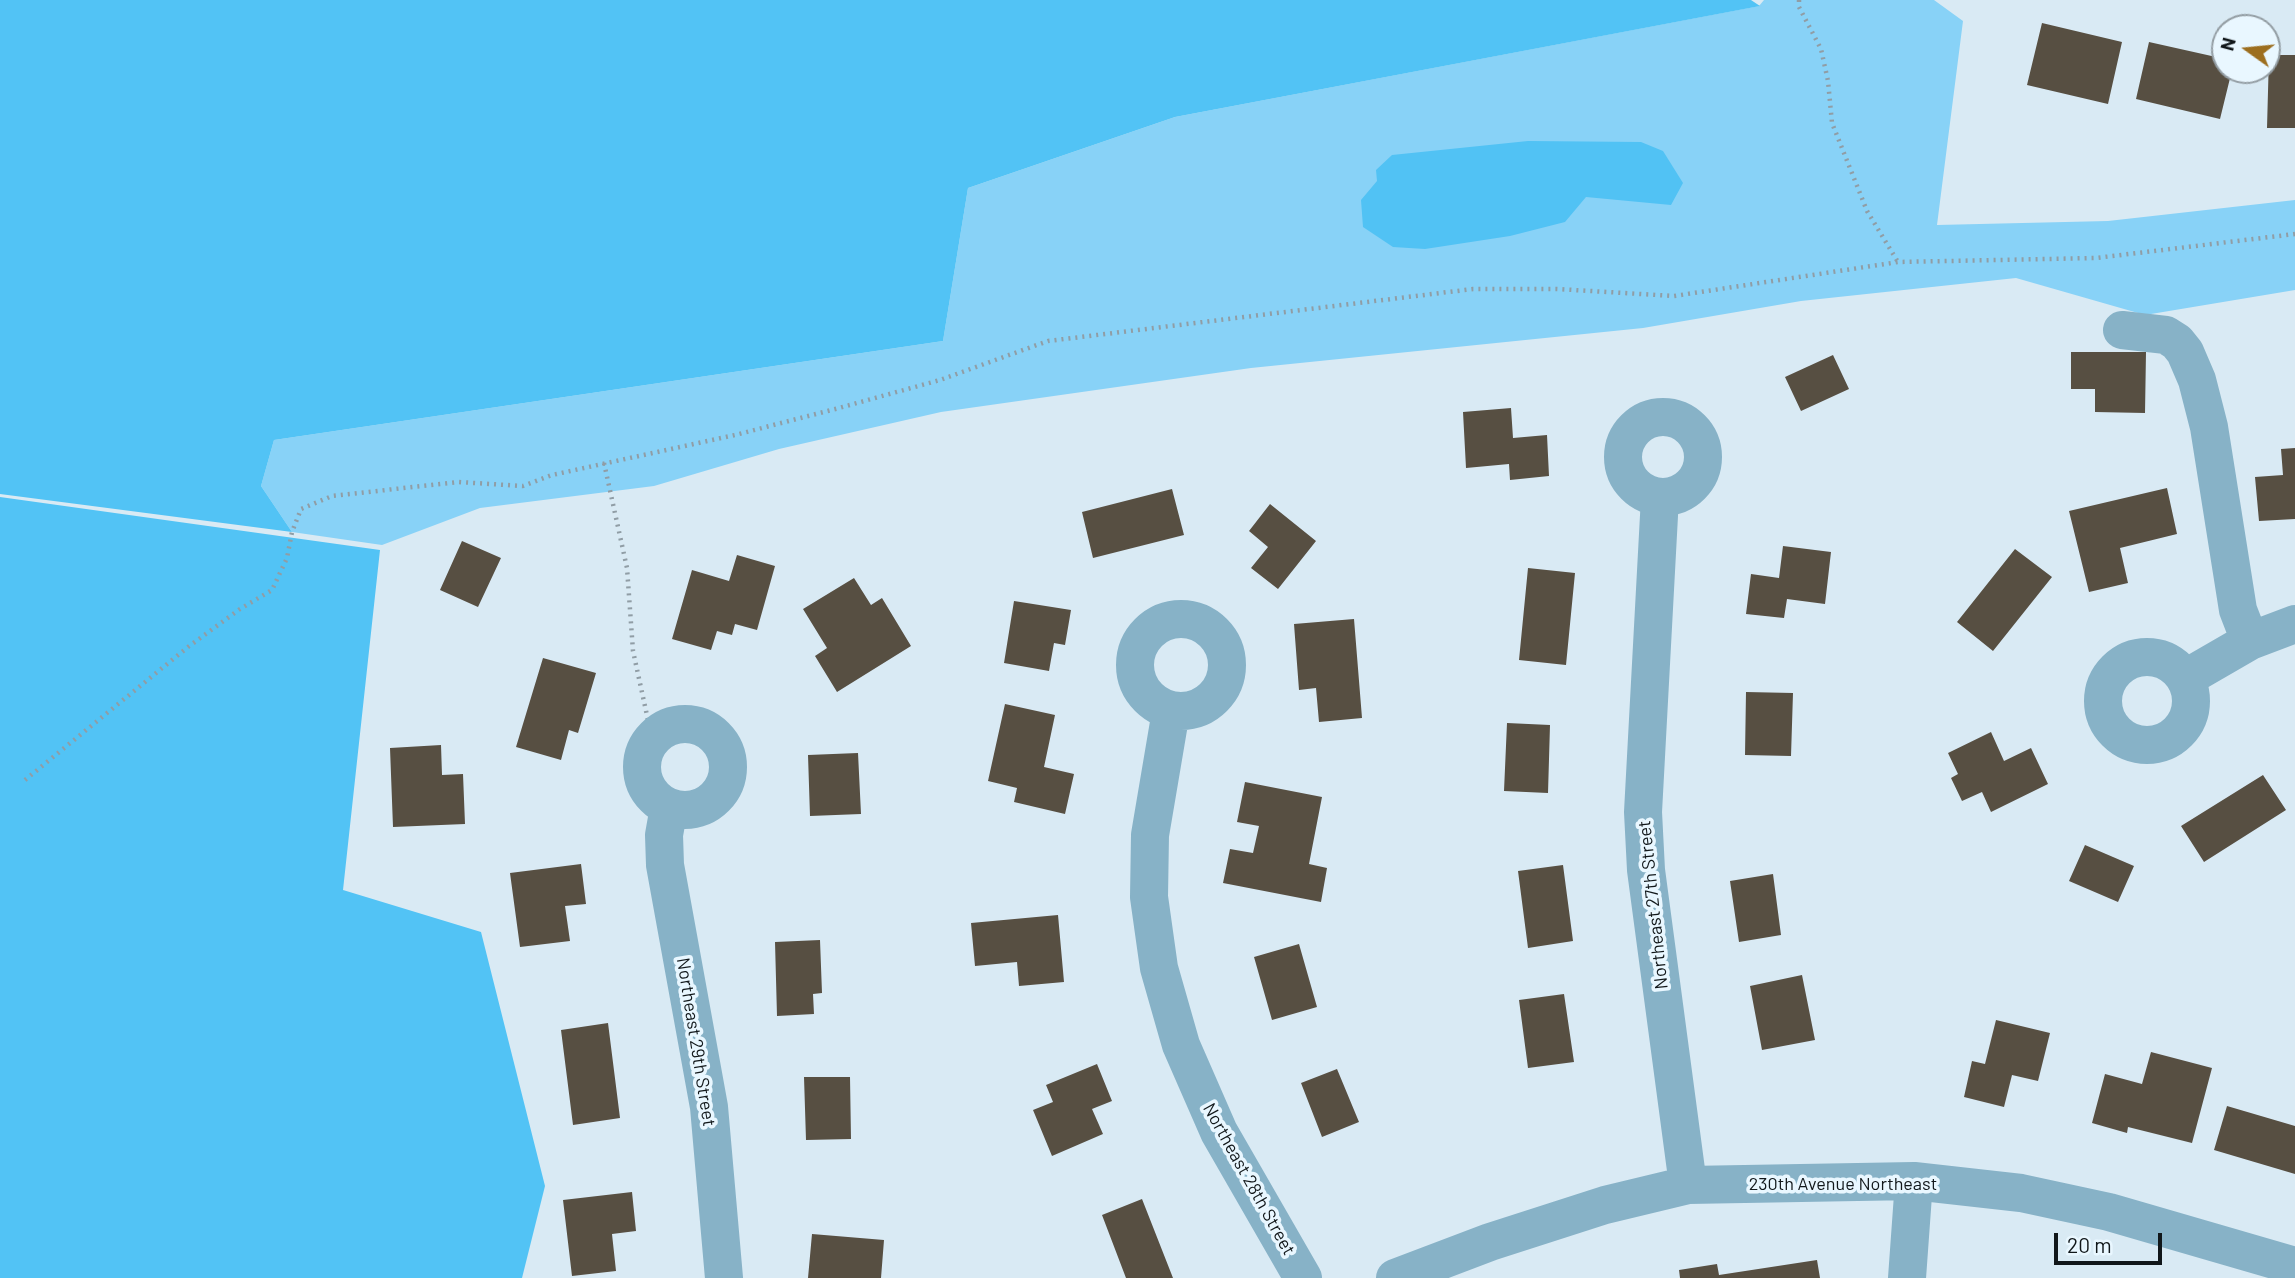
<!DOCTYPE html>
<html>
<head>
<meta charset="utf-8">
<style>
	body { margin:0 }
	#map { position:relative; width:2295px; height:1278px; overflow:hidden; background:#d9eaf4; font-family:Barlow,sans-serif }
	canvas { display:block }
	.north { position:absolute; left:2211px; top:14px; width:70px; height:70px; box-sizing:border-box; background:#e9f7ff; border:2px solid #939da3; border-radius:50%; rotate:285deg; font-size:19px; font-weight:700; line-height:28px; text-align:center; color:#11171a }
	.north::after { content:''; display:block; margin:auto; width:24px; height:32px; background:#9c6e1f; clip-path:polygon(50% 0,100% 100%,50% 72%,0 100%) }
	.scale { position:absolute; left:2054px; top:1233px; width:108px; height:32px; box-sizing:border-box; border:4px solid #11171a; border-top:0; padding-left:9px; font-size:21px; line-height:24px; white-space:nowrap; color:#11171a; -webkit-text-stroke:5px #e9f7ff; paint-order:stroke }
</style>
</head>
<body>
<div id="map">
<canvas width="2295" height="1278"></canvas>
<div class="north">N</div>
<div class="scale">20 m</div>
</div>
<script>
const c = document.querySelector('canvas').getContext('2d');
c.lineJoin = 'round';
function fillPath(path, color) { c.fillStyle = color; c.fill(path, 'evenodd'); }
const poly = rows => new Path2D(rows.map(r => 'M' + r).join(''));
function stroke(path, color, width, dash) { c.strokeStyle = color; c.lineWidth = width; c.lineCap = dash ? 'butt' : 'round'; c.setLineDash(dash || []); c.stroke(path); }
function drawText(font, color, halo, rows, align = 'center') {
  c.font = font + ' Barlow,sans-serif'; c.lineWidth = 7; c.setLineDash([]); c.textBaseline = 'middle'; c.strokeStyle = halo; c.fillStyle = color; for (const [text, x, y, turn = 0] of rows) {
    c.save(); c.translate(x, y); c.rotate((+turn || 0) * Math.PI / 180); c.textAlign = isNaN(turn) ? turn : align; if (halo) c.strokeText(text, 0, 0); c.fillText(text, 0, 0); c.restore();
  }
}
const green = poly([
	[1764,0,1934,0,1963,21,1937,225,2108,221,2295,200,2295,290,2145,315,2016,278,1801,301,1643,328,1251,368,941,412,779,449,654,486,480,508,382,545,292,532,261,486,274,440,943,341,968,188,1175,117,1759,6]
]);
const forest = poly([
	[0,0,1751,0,1760,6,1175,117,968,188,943,341,274,440,261,486,292,532,0,494],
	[0,497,380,550,343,890,481,932,545,1186,522,1278,0,1278]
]);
const water = poly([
	[1528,141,1641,142,1663,151,1683,183,1671,205,1586,197,1565,222,1510,236,1425,249,1393,247,1363,227,1361,200,1377,181,1376,170,1392,155]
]);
const building = poly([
	[2042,23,2122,42,2108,104,2027,85],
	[2149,42,2225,59,2225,70,2232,70,2220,119,2136,99],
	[2269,55,2295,55,2295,128,2267,128],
	[2071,352,2146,352,2145,413,2095,412,2095,389,2071,389],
	[1833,355,1849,389,1801,411,1785,377],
	[1511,408,1513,438,1547,435,1549,476,1510,480,1509,464,1466,468,1463,412],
	[2295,448,2295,519,2259,521,2255,477,2283,475,2281,449],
	[2167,488,2177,534,2120,548,2128,583,2089,592,2069,511],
	[1172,489,1184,535,1093,558,1082,512],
	[1270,504,1316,541,1278,589,1251,568,1268,547,1249,531],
	[462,541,501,558,478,607,440,590],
	[1783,546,1831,552,1825,604,1787,599,1784,618,1746,614,1751,574,1779,578],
	[2015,549,2052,577,1993,651,1957,622],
	[737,555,775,566,757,630,735,624,732,635,717,631,711,650,672,639,692,570,729,581],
	[1528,568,1575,573,1566,665,1519,660],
	[854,578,871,605,882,598,911,646,837,692,815,656,827,648,803,609],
	[1014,601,1071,610,1065,645,1054,643,1049,671,1004,663],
	[1354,619,1362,718,1319,722,1316,688,1299,690,1294,624],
	[543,658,596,673,578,733,569,730,561,760,516,747],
	[1746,692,1793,693,1791,756,1745,755],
	[1005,704,1055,715,1044,767,1074,774,1065,814,1014,802,1017,788,988,781],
	[1507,723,1550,725,1548,793,1504,791],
	[1991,732,2004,761,2031,748,2048,784,1991,812,1982,792,1962,801,1951,778,1958,774,1948,753],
	[441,745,442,775,463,774,465,824,393,827,390,748],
	[858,753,861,814,810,816,808,755],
	[2263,775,2286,810,2204,862,2181,826],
	[1245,782,1322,797,1309,864,1327,868,1321,902,1223,883,1230,849,1253,853,1259,826,1237,822],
	[2085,845,2134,866,2118,902,2069,881],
	[581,864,586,904,565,906,570,941,520,947,510,873],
	[1563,865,1573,941,1528,948,1518,871],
	[1773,874,1781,935,1739,942,1730,881],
	[1058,915,1064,982,1019,986,1017,962,975,966,971,923],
	[820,940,822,993,813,994,814,1014,777,1016,775,942],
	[1299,944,1317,1007,1272,1020,1254,957],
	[1802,975,1815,1040,1762,1050,1750,986],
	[1564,994,1574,1062,1528,1068,1519,1000],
	[1996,1020,2050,1033,2038,1081,2012,1075,2004,1107,1964,1097,1972,1061,1985,1064],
	[608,1023,620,1118,573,1125,561,1030],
	[2151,1052,2212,1068,2192,1143,2128,1127,2127,1133,2092,1123,2105,1074,2142,1084],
	[1097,1064,1112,1101,1092,1109,1103,1134,1052,1156,1033,1110,1053,1102,1046,1085],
	[1337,1069,1359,1122,1322,1137,1301,1083],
	[804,1077,850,1077,851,1139,806,1140],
	[2227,1106,2295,1126,2295,1174,2214,1150],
	[632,1192,636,1231,612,1234,616,1271,572,1276,563,1200],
	[1142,1199,1173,1278,1126,1278,1102,1215],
	[812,1234,884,1240,881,1278,808,1278],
	[1817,1260,1820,1278,1680,1278,1679,1270,1717,1264,1719,1275]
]);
const path = poly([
	[1799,0,1799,7,1821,49,1828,81,1832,123,1867,211,1898,262],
	[604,463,627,568,633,651,648,720,657,734],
	[25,780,188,647,240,609,272,590,287,558,292,532,301,509,332,496,458,482,523,486,552,475,735,435,839,408,940,380,1048,341,1473,289,1557,289,1674,296,1898,262,2096,258,2295,234]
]);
const minor = poly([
	[2122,330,2166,335,2177,342,2185,352,2197,380,2209,427,2238,610,2250,641],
	'1623 457a40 40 0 1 1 80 0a40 40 0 1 1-80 0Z',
	[1660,497,1643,812,1646,870,1688,1185],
	'1135 665a46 46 0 1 1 92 0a46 46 0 1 1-92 0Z',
	'2103 701a44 44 0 1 1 88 0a44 44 0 1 1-88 0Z',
	[2186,678,2250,641,2295,624],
	[1171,711,1150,835,1149,897,1159,968,1181,1045,1219,1132,1303,1278],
	'642 767a43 43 0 1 1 86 0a43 43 0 1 1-86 0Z',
	[669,807,664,835,665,865,709,1107,724,1278],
	[1395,1278,1490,1242,1605,1205,1688,1185,1914,1181,2021,1193,2109,1212,2295,1266],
	[1907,1278,1914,1181]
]);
const streetNames = [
	["Northeast 27th Street",1653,905,-96],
	["Northeast 29th Street",696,1042,81],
	["Northeast 28th Street",1249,1179,61],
	["230th Avenue Northeast",1843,1184]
];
fillPath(green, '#88d2f7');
fillPath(forest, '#52c3f5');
fillPath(water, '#51c2f4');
fillPath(building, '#574f42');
stroke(path, '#909da5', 4.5, [2, 5]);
stroke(minor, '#87b2c7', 38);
drawText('18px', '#11171a', '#e9f7ff', streetNames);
</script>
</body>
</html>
